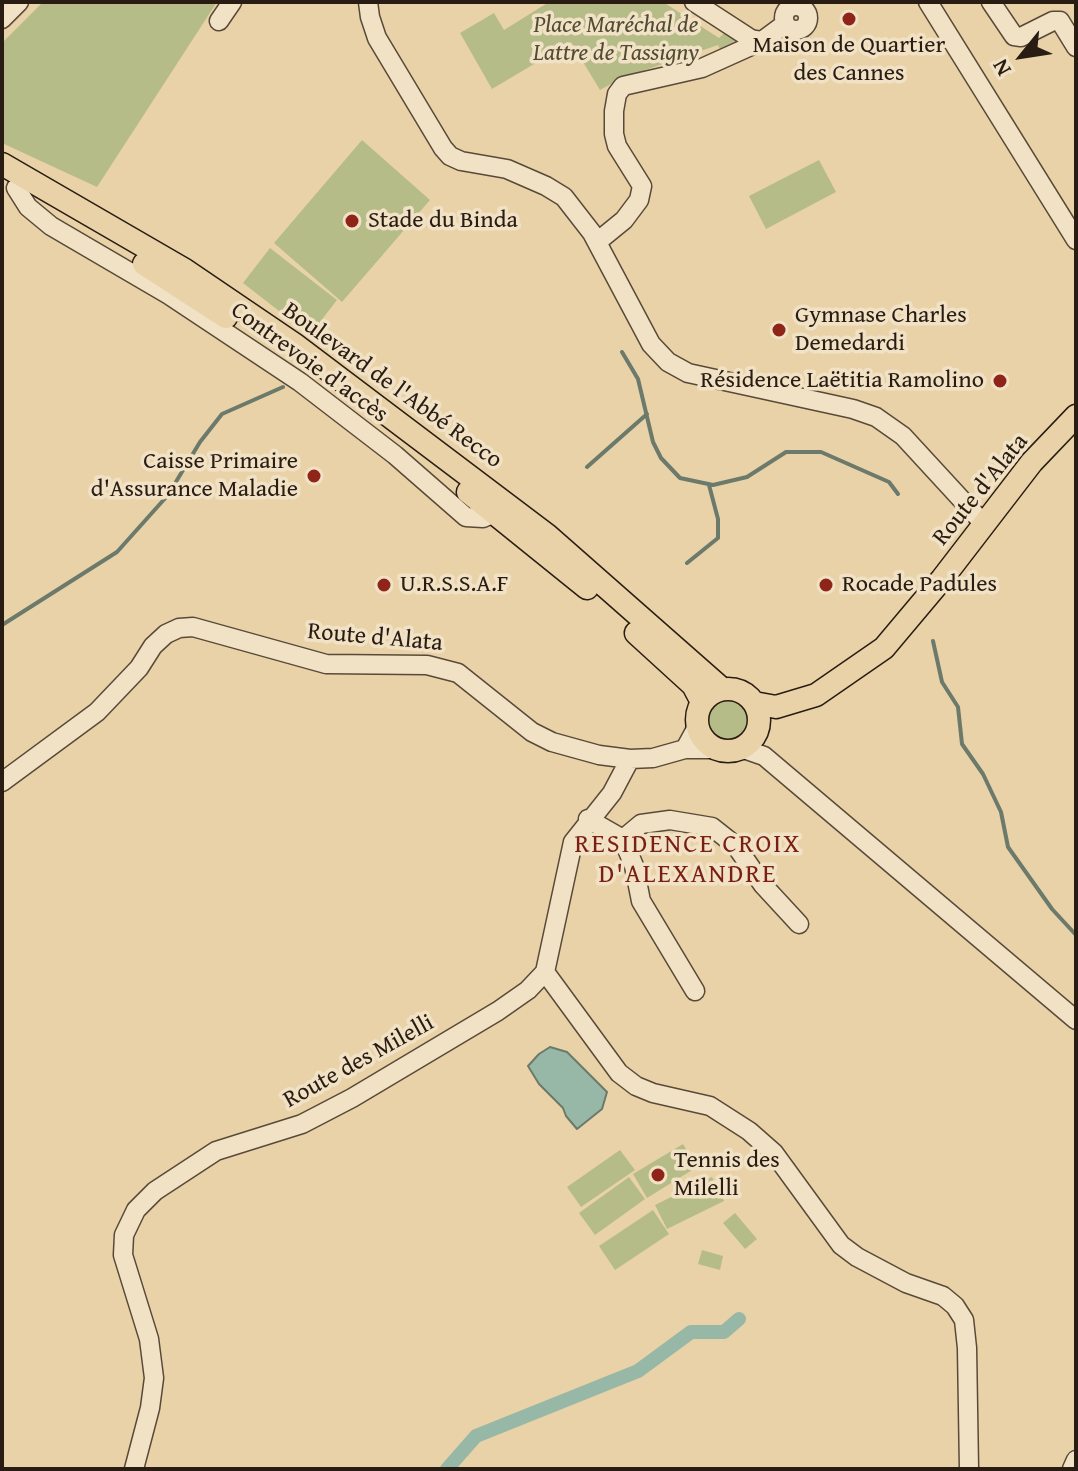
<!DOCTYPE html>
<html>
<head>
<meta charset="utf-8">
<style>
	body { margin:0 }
	#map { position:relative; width:1078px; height:1471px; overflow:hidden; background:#e9d2a8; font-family:"Gentium Book Plus",serif }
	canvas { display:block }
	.frame { position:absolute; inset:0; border:4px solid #291c12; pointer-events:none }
	.north { position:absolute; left:982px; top:16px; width:80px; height:80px; -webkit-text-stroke:6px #f1e2c6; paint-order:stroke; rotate:240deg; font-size:22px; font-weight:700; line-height:32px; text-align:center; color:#291c12 }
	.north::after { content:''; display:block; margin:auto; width:28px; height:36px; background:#291c12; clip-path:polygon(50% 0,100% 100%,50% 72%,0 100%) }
</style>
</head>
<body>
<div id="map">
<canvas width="1078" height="1471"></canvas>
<div class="frame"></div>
<div class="north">N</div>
</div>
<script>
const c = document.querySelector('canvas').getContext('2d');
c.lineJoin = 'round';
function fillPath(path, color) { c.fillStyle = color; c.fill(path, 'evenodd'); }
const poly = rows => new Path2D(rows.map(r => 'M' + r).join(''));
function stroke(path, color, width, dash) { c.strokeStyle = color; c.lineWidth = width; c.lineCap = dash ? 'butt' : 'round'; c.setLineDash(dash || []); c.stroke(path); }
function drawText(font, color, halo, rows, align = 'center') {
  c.font = font + ' "Gentium Book Plus",serif'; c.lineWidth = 7; c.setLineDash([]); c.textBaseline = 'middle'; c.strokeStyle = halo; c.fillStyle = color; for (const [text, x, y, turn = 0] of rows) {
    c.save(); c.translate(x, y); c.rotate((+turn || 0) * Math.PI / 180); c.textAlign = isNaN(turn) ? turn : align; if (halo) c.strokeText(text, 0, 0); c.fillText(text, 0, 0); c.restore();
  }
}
const green = poly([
	[43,2,217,2,97,187,2,143,2,43],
	[549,2,663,2,719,38,727,30,741,43,722,53,718,45,622,78,600,90,571,42,492,89,460,33,494,13,504,30],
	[362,140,430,200,342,302,274,243],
	[819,160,836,192,766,229,749,196],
	[270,248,337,300,310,335,243,283],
	'705 721a23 23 0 1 1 46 0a23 23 0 1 1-46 0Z',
	[683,1144,697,1167,647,1198,633,1174],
	[620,1150,635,1170,581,1207,567,1187],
	[629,1177,645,1199,595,1235,579,1213],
	[712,1177,724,1201,667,1229,655,1205],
	[653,1210,669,1234,615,1270,599,1246],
	[735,1213,757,1239,745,1249,723,1223],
	[702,1250,723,1256,720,1270,698,1264]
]);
const water = poly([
	[550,1047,567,1052,607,1092,602,1109,577,1129,566,1116,563,1108,539,1084,528,1066,539,1054,550,1047]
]);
const stream = poly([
	[622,352,638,379,653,442,661,458,680,478,713,485,747,477,786,452,821,452,889,482,898,494],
	[587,467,647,414],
	[687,563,718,538,718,519,709,485],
	[2,625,117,552,168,495,200,442,222,414,283,387],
	[933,641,942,682,958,707,962,744,983,774,1001,812,1008,847,1052,909,1076,935]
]);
const canal = poly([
	[447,1469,476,1436,638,1371,691,1332,724,1332,739,1319]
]);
const minor = poly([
	[368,2,370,17,377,38,443,148,450,156,461,161,507,169,546,186,564,197,592,233,651,344,668,362,688,373,853,409,876,417,903,436,984,524],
	[694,2,751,39,762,41,785,24],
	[928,2,1076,240],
	[991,2,1014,36,1021,37,1053,21,1060,21,1076,47],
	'784 18a12 12 0 1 1 24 0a12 12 0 1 1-24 0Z',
	[2,19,19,2],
	[219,21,232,2],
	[16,188,28,207,51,226,169,295,300,382,395,455,466,517,483,518,494,513],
	[597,242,624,220,639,200,642,186,617,146,614,134,614,111,617,94,623,86,702,68,762,41],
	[741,748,764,756,1076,1020],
	[685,749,697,727],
	[2,782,97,712,139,668,153,646,166,634,179,628,193,627,326,664,427,665,458,673,532,732,552,742,599,755,630,759,653,758,685,749,715,749],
	[588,819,623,839,634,866,641,901,695,991],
	[623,839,641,824,670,820,712,827,736,846,763,885,799,924],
	[545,972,619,1073,636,1086,653,1093,710,1106,749,1131,774,1153,841,1245,857,1257,906,1283,943,1296,955,1306,964,1320,967,1348,969,1469],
	[134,1469,150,1408,154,1378,149,1339,123,1255,124,1235,136,1210,155,1191,216,1151,302,1124,352,1098,498,1011,528,990,545,972,573,842,612,793,630,759],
	[1072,1469,1076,1460]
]);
const major = poly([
	[2,164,185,270,294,344,547,535,722,689],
	[144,264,226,317],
	[468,492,587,588],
	[636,633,693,685,702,702],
	'697 720a31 31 0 1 1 62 0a31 31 0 1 1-62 0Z',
	[754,703,776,707,816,695,884,648,942,579,1032,462,1076,416]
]);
const markers = [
	[849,19,8,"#8f2418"],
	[352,221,8,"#8f2418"],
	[779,330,8,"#8f2418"],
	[1000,381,8,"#8f2418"],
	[314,476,8,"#8f2418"],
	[384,585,8,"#8f2418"],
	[826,585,8,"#8f2418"],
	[658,1175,8,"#8f2418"]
];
const parkNames = [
	["Place Maréchal de",616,26],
	["Lattre de Tassigny",616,54]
];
const poiNames = [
	["Maison de Quartier",849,46,"center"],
	["des Cannes",849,74,"center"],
	["Stade du Binda",368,221],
	["Gymnase Charles",795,316],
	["Demedardi",795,344],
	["Résidence Laëtitia Ramolino",984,381,"right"],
	["Caisse Primaire",298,462,"right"],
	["d'Assurance Maladie",298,490,"right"],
	["U.R.S.S.A.F",400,585],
	["Rocade Padules",842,585],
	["Tennis des",674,1161],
	["Milelli",674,1189]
];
const streetNames = [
	["Contrevoie d'accès",309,363,36],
	["Boulevard de l'Abbé Recco",392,386,36],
	["Route d'Alata",981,490,-51],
	["Route d'Alata",375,638,5],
	["Route des Milelli",359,1062,-29]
];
const neighbourhoodNames = [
	["RESIDENCE CROIX",688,845],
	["D'ALEXANDRE",688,875]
];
fillPath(green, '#b6bc88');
fillPath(water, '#97b8a6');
stroke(water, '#6b7a6b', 2);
stroke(stream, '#6b7a6b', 4);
stroke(canal, '#97b8a6', 14);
stroke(minor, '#594a38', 21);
stroke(major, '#291c12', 25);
stroke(minor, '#f1e2c6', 18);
stroke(major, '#e9d2a8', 22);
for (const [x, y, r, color] of markers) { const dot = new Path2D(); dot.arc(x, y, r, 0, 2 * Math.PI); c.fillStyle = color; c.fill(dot); stroke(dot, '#f1e2c6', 3); }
drawText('italic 24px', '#534c35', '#f1e2c6', parkNames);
drawText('24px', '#291c12', '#f1e2c6', poiNames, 'left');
drawText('24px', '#291c12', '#f1e2c6', streetNames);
c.letterSpacing = '2px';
drawText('26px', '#7a1f14', '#f1e2c6', neighbourhoodNames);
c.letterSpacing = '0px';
</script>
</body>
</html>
